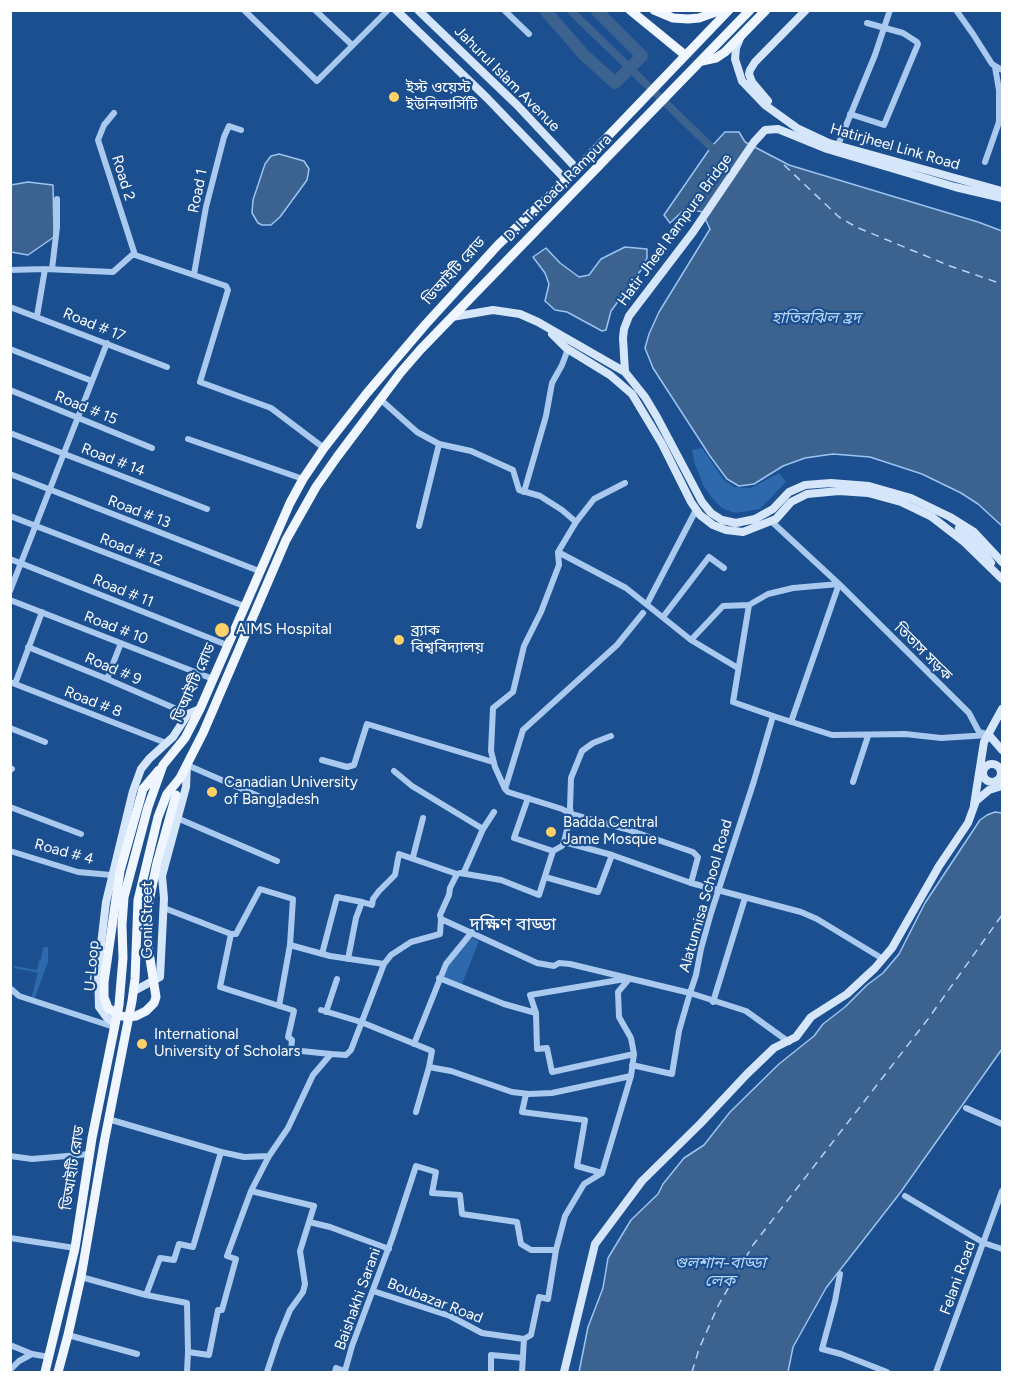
<!DOCTYPE html>
<html>
<head>
<meta charset="utf-8">
<style>
	body { margin:0 }
	#map { position:relative; width:1013px; height:1383px; overflow:hidden; background:#1b4f8f; font-family:Figtree,sans-serif }
	canvas { display:block }
	.frame { position:absolute; inset:0; border:12px solid #fff; pointer-events:none }
</style>
</head>
<body>
<div id="map">
<canvas width="1013" height="1383"></canvas>
<div class="frame"></div>
</div>
<script>
const c = document.querySelector('canvas').getContext('2d');
c.lineJoin = 'round';
function fillPath(path, color) { c.fillStyle = color; c.fill(path, 'evenodd'); }
const poly = rows => new Path2D(rows.map(r => 'M' + r).join(''));
function stroke(path, color, width, dash) { c.strokeStyle = color; c.lineWidth = width; c.lineCap = dash ? 'butt' : 'round'; c.setLineDash(dash || []); c.stroke(path); }
function drawText(font, color, halo, rows, align = 'center') {
  c.font = font + ' Figtree,"Noto Sans Bengali",sans-serif'; c.lineWidth = 4.5; c.setLineDash([]); c.textBaseline = 'middle'; c.strokeStyle = halo; c.fillStyle = color; for (const [text, x, y, turn = 0] of rows) {
    c.save(); c.translate(x, y); c.rotate((+turn || 0) * Math.PI / 180); c.textAlign = isNaN(turn) ? turn : align; if (halo) c.strokeText(text, 0, 0); c.fillText(text, 0, 0); c.restore();
  }
}
const green = poly([
	[702,448,724,480,734,487,751,488,779,473,786,482,760,509,735,513,722,508,713,499,704,487,695,464,692,450],
	[469,936,479,941,462,984,443,977,447,965],
	[43,947,48,947,48,962,34,1000,31,999,38,973,14,968,14,966,37,970,39,960,41,960]
]);
const water = poly([
	[725,132,739,132,745,142,789,165,978,222,1002,231,1002,526,978,504,961,493,922,474,870,457,833,454,805,458,783,466,754,484,739,486,727,479,710,456,653,368,645,348,649,334,659,312,710,229,702,212,686,208,670,223,664,215,711,147,725,132],
	[279,154,304,161,309,169,307,180,280,217,271,225,262,225,258,223,252,213,253,200,265,164,271,156,279,154],
	[28,182,53,185,54,237,28,255,11,252,11,185,28,182],
	[625,247,647,249,647,258,641,270,611,311,606,330,602,331,567,312,555,310,545,301,549,284,545,273,533,257,546,248,560,263,579,277,589,275,601,259,625,247],
	[995,812,1002,813,1002,1049,900,1193,826,1288,793,1347,788,1372,579,1372,588,1327,603,1288,608,1258,631,1220,658,1194,663,1184,684,1158,704,1145,730,1112,779,1064,814,1036,823,1024,845,1007,867,985,883,973,899,954,925,903,980,820,987,815,995,812]
]);
const canal = poly([
	[570,10,711,147]
]);
const river = poly([
	[545,10,584,55,615,83,642,56,596,10]
]);
const ferry = poly([
	[784,165,839,217,856,227,950,266,1002,284],
	[692,1372,699,1349,718,1306,753,1245,928,1019,1002,915]
]);
const street = poly([
	[244,10,317,81,388,10],
	[315,10,352,45],
	[504,10,529,34],
	[956,10,973,34,992,64,1002,70],
	[114,113,104,125,98,140,135,255],
	[850,114,884,125,918,44,917,42,903,33,867,23],
	[838,145,875,55,890,10],
	[985,162,999,122,999,90,995,67],
	[52,269,57,227,57,199],
	[10,270,45,269,113,272,132,255,135,255,226,286,228,290,200,382,271,408,324,448],
	[194,274,206,207,224,137,229,126,241,130],
	[10,307,167,367],
	[37,316,45,269],
	[10,349,92,381],
	[10,390,152,448],
	[380,399,417,432,439,444,471,451,513,470,519,490,540,496,562,510,576,522,558,552,559,565,541,612,524,646,513,692,493,708,491,751,495,767,505,789,508,792,562,809,571,814,626,829,693,852,698,857,691,883],
	[10,433,207,509],
	[188,439,303,479],
	[10,474,259,571],
	[524,492,546,416,552,383,562,365,568,349],
	[10,516,244,606],
	[771,521,839,584,791,722],
	[576,522,594,499,625,483],
	[419,526,439,444],
	[558,552,626,588,691,640,738,668],
	[10,559,227,645],
	[10,591,107,343],
	[10,600,213,679],
	[647,604,696,510],
	[749,605,733,702,773,716],
	[663,617,709,557,724,568],
	[691,640,723,606,749,605,768,594,793,588,839,584,969,713,979,732,986,734],
	[28,647,107,679,188,714],
	[107,679,121,643],
	[10,682,166,743],
	[15,684,42,612],
	[10,728,45,742],
	[322,760,347,767,354,765,367,724,493,762],
	[187,765,279,805],
	[10,768,12,769],
	[394,771,412,786,483,829],
	[853,782,868,736],
	[505,789,523,730,617,645,643,613],
	[528,798,514,838,553,851],
	[10,807,81,834],
	[177,818,277,861],
	[564,842,612,855,691,883,801,912,817,919,883,959],
	[10,851,78,872,111,875],
	[413,857,423,818],
	[464,872,483,829,494,812],
	[545,877,598,892,612,855],
	[164,908,231,934,220,987,292,1010,294,1011,288,1037,292,1040,291,1050,331,1054],
	[441,919,440,915,449,895,450,888,457,874,460,873,501,880,539,895,553,851,562,846,564,842,571,814,570,808,571,778,582,751,593,743,611,736],
	[231,934,236,934,260,889,293,899,290,945,279,1006],
	[290,945,330,956,384,964],
	[322,954,337,897,362,902],
	[348,959,356,918,362,902,372,905,373,899,379,891,395,875,399,854,457,874],
	[439,978,504,1004,536,1013,530,995,625,979],
	[10,988,19,996,114,1027],
	[713,1002,745,898],
	[321,1010,361,1022,432,1051,429,1067,416,1112],
	[326,1012,337,979],
	[536,1013,537,1049,547,1048,552,1072,634,1054],
	[414,1044,446,964,472,932],
	[632,1065,672,1074,679,1031,690,993,746,1011,789,1042],
	[429,1067,451,1071,512,1092,529,1094,552,1093,631,1076],
	[526,1094,522,1112,585,1120,577,1166,602,1173],
	[966,1108,1002,1124],
	[108,1119,221,1152,244,1157,269,1156],
	[10,1156,32,1159,90,1154],
	[251,1191,314,1206,300,1251,305,1284,303,1292,290,1310,278,1339,267,1372],
	[905,1196,984,1243,1002,1249],
	[309,1222,330,1227,389,1249],
	[10,1238,75,1248],
	[840,1274,835,1301,822,1349,841,1354,887,1372],
	[81,1277,146,1295,187,1303,188,1352],
	[373,1291,450,1316,482,1333,524,1339],
	[146,1295,160,1258,174,1260,179,1244,193,1247,221,1152],
	[68,1335,137,1354],
	[10,1345,32,1354],
	[10,1370,19,1361,32,1354,49,1357],
	[187,1372,188,1352,209,1355,218,1310,222,1310,236,1259,227,1256,251,1191,269,1156,288,1128,313,1075,331,1054,346,1055,351,1050,384,964,391,955,411,942,440,934,441,919,537,963,554,966,559,963,570,964,690,993,696,975,701,949,711,913,754,781,773,716,832,735,905,734,941,738,989,735],
	[335,1372,336,1368,345,1371,352,1346,393,1236,416,1166,436,1172,432,1193,460,1195,462,1214,517,1222,521,1244,531,1250,556,1250],
	[491,1372,491,1355,523,1358],
	[522,1372,524,1339,531,1335,539,1297,548,1299,556,1250,565,1216,584,1184,602,1173,631,1076,634,1054,631,1038,619,1017,618,992,629,979],
	[936,1372,1002,1191]
]);
const secondary = poly([
	[396,10,487,98,566,180],
	[418,10,517,105,576,168],
	[741,36,736,48,735,59,742,81,765,105,797,128,829,143,1002,191],
	[768,101,752,82,749,74,750,70,755,62,806,10],
	[452,317,493,310,520,314,538,322,625,372,645,397,657,417,702,502,711,513,722,520,736,523,755,519,773,509,789,492,805,485,831,483,869,486,911,498,950,517,974,532,1002,562],
	[552,334,566,348,610,375,632,394,662,444,691,502,700,515,713,525,726,530,743,532,776,519,791,502,807,494,839,491,868,493,901,502,932,517,963,541,1002,579],
	[625,372,623,338,624,329,629,316,693,232,754,142,765,130,778,129,827,149,955,187,1002,198],
	[959,528,976,543,991,563],
	[989,735,1002,750],
	'983 773a9 9 0 1 1 18 0a9 9 0 1 1-18 0Z',
	[974,805,984,742,1002,709],
	[134,991,160,977,164,898,162,876,186,787,187,765],
	[115,1023,107,1018,99,1007,98,970,106,902,133,791,141,769,149,759,173,737,188,714,200,709],
	[564,1372,595,1244,642,1181,700,1124,747,1074,774,1048,796,1037,811,1017,847,994,875,968,892,948,939,866,968,823,976,801,989,790,1002,786]
]);
const primary = poly([
	[630,10,685,55],
	[654,10,673,18,688,19,699,18,721,10],
	[702,61,716,58,725,52,766,10],
	[143,789,159,770],
	[45,1372,75,1248,92,1138,119,1005,123,958,122,925,124,897,148,807,163,765,185,738,200,709,290,503,303,479,324,448,367,393,425,325,498,245,566,180,729,10],
	[58,1372,68,1335,81,1277,104,1143,132,1001,135,979,138,900,158,817,167,794,180,778,203,733,286,540,316,487,337,457,401,372,421,349,750,10]
]);
const primaryBridge = poly([
	[143,789,120,871,104,982,104,997,108,1008,118,1015,126,1017,136,1016,146,1011,154,1003,156,997,148,946,148,906,157,863,176,795]
]);
const markers = [
	[394,97,6,"#ffd166"],
	[222,630,8,"#ffd166"],
	[399,640,6,"#ffd166"],
	[212,792,6,"#ffd166"],
	[551,832,6,"#ffd166"],
	[142,1044,6,"#ffd166"]
];
const streetNames = [
	["Jahurul Islam Avenue",507,79,45],
	["Hatirjheel Link Road",895,147,16],
	["Road 2",123,178,73],
	["D. I. T. Road, Rampura",558,188,-45],
	["Road 1",198,191,-78],
	["Hatir Jheel Rampura Bridge",675,230,-54],
	["ডিআইটি রোড",454,271,-48],
	["Road # 17",94,325,22],
	["Road # 15",86,408,22],
	["Road # 14",113,460,21],
	["Road # 13",139,512,21],
	["Road # 12",131,550,21],
	["Road # 11",123,591,22],
	["Road # 10",116,628,21],
	["তিতাস সড়ক",923,652,45],
	["Road # 9",113,669,23],
	["ডিআইটি রোড",194,683,-66],
	["Road # 8",93,702,21],
	["Road # 4",64,852,15],
	["Alatunnisa School Road",706,896,-74],
	["Goni Street",148,920,-90],
	["U-Loop",92,966,-85],
	["ডিআইটি রোড",73,1168,-81],
	["Felani Road",958,1278,-70],
	["Baishakhi Sarani",358,1299,-70],
	["Boubazar Road",435,1301,21]
];
const poiNames = [
	["ইস্ট ওয়েস্ট",406,88],
	["ইউনিভার্সিটি",406,105],
	["AIMS Hospital",236,630],
	["ব্র্যাক",411,631],
	["বিশ্ববিদ্যালয়",411,648],
	["Canadian University",224,783],
	["of Bangladesh",224,800],
	["Badda Central",563,823],
	["Jame Mosque",563,840],
	["International",154,1035],
	["University of Scholars",154,1052]
];
const waterNames = [
	["হাতিরঝিল হ্রদ",816,318],
	["গুলশান-বাড্ডা",720,1263],
	["লেক",720,1281]
];
const quarterNames = [
	["দক্ষিণ বাড্ডা",513,925]
];
fillPath(green, '#2e69ad');
fillPath(water, '#3c6290');
stroke(water, '#9cc4f0', 1.5);
stroke(canal, '#3c6290', 8);
stroke(river, '#3c6290', 12);
stroke(ferry, '#b5d3f5', 1.5, [8, 6]);
stroke(street, '#a9c9ee', 6);
stroke(secondary, '#d6e6fa', 8);
stroke(primary, '#f0f6ff', 9);
stroke(primaryBridge, '#f0f6ff', 9);
for (const [x, y, r, color] of markers) { const dot = new Path2D(); dot.arc(x, y, r, 0, 2 * Math.PI); c.fillStyle = color; c.fill(dot); stroke(dot, '#1b4f8f', 2); }
drawText('15px', '#fff', '#1b4f8f', streetNames);
drawText('15px', '#fff', '#1b4f8f', poiNames, 'left');
drawText('italic 16px', '#b5d3f5', '#1b4f8f', waterNames);
drawText('18px', '#fff', '#1b4f8f', quarterNames);
</script>
</body>
</html>
